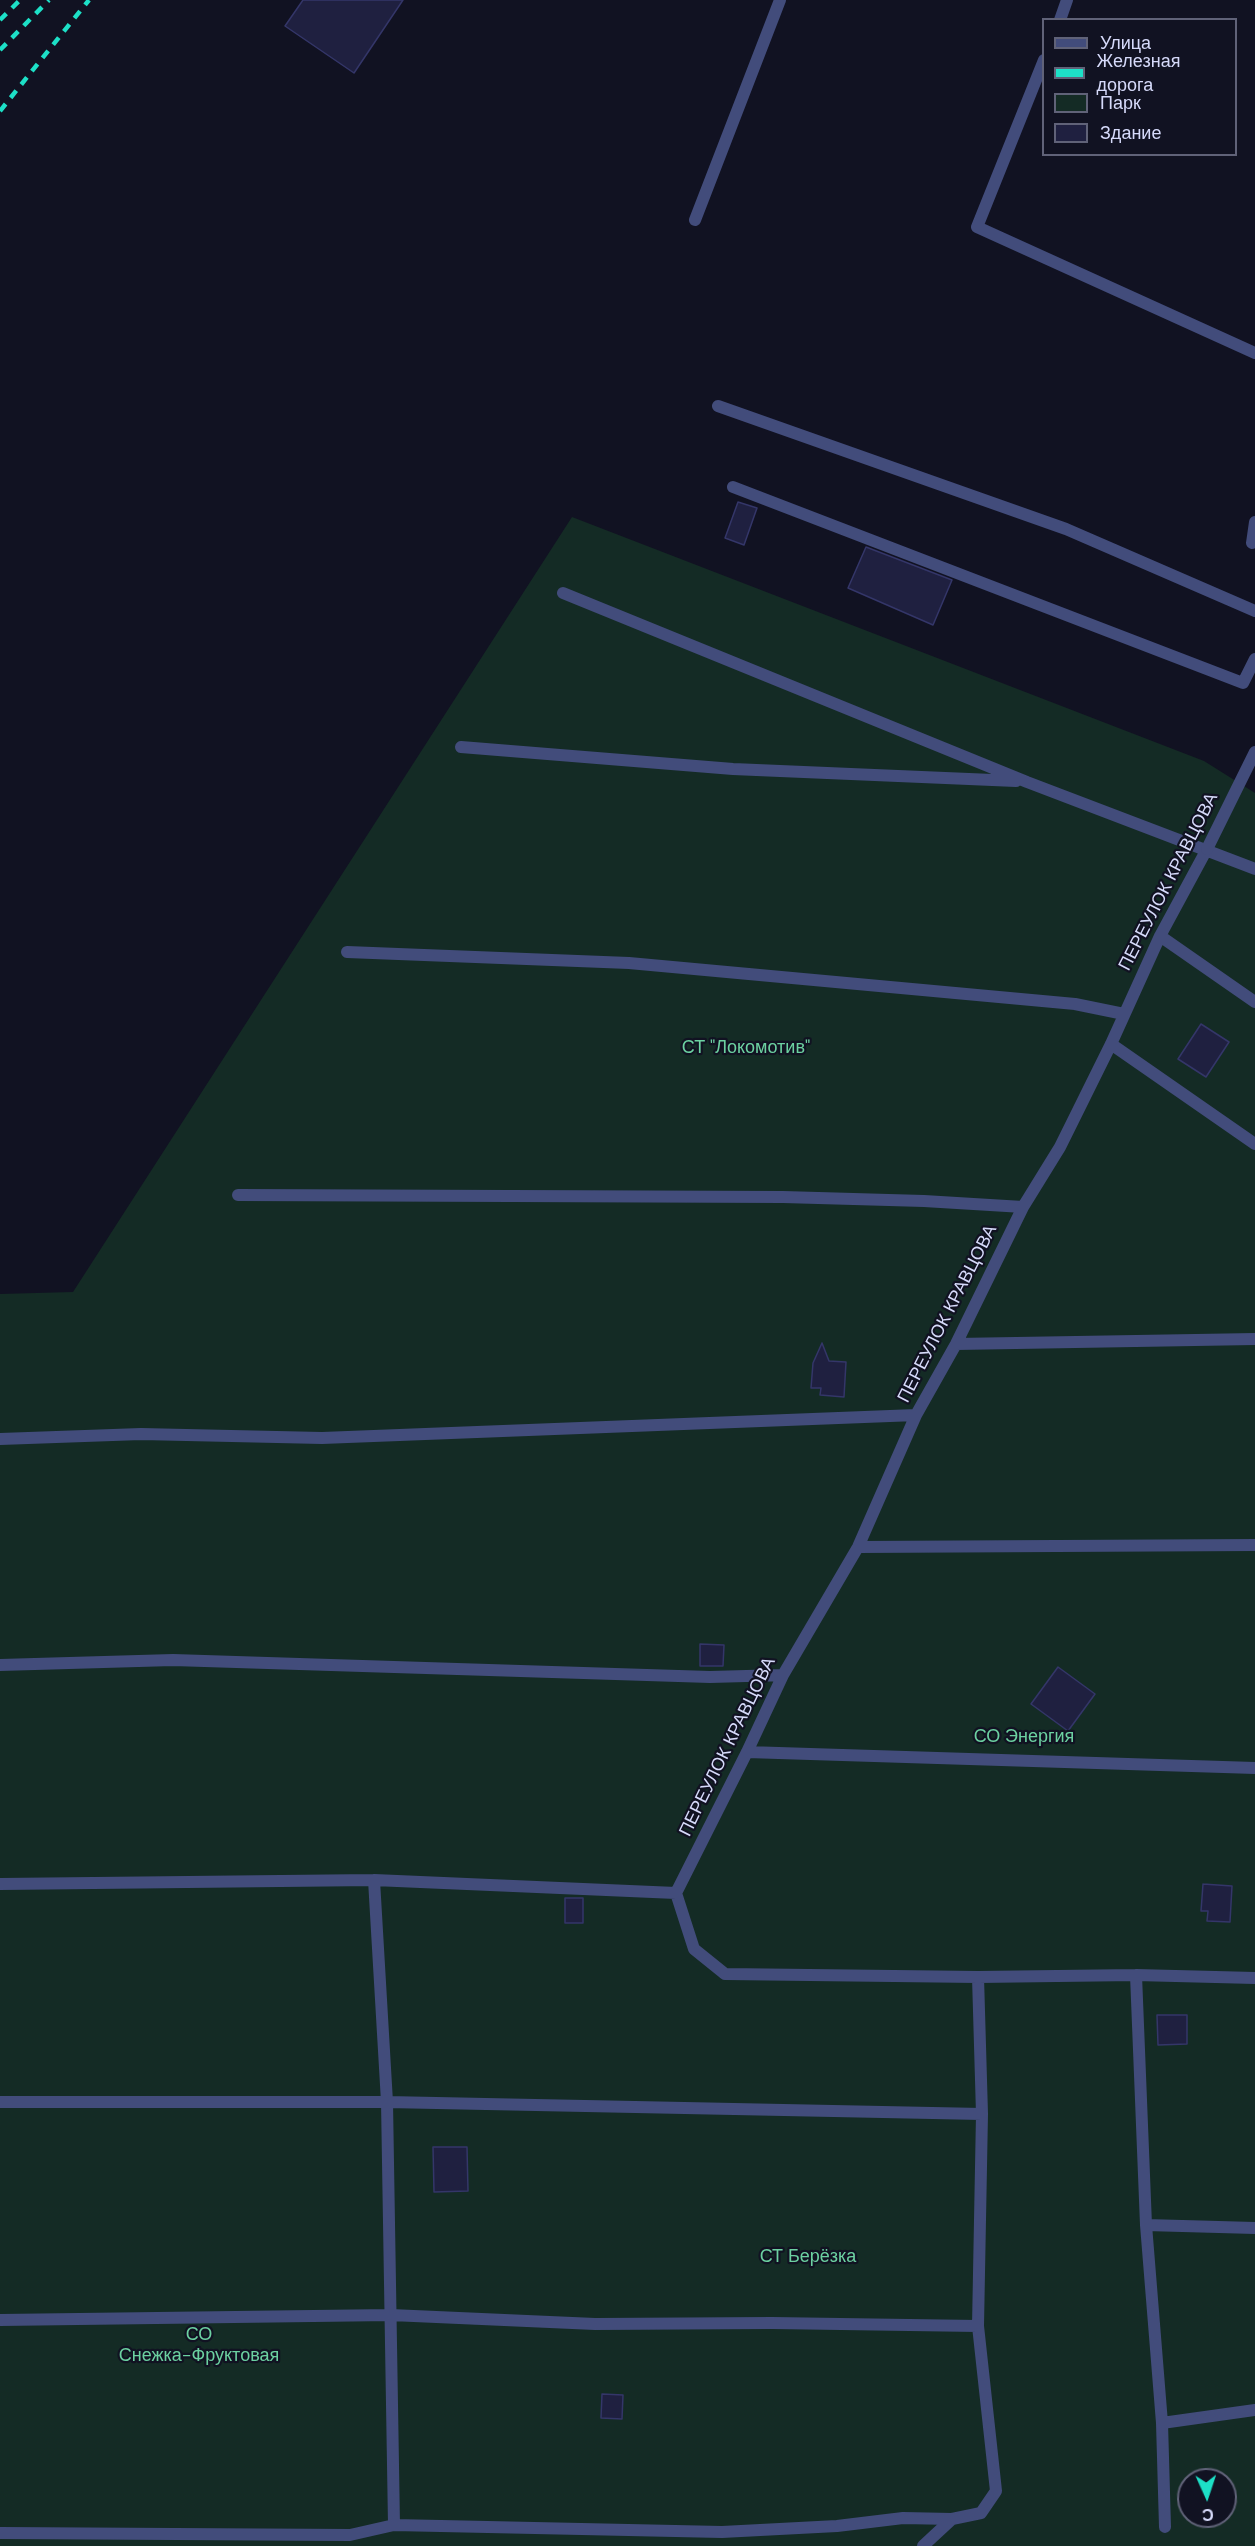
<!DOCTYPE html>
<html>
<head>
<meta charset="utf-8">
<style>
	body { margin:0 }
	#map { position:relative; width:1255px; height:2546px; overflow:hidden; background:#111222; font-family:"DM Sans",sans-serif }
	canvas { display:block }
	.legend { position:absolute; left:1042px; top:18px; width:195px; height:138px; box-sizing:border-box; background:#111222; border:2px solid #606278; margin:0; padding:8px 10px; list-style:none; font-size:18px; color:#d6dafa }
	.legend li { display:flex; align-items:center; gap:12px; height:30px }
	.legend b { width:30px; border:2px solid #606278 }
	.north { position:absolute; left:1177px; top:2468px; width:60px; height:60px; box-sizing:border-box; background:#111222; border:2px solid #606278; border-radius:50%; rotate:177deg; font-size:16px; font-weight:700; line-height:24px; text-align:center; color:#d6dafa }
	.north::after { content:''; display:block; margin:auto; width:21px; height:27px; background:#1de0c7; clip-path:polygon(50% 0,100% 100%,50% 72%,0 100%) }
</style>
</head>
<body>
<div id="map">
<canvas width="1255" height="2546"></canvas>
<ul class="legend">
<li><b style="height:8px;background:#424c7b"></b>Улица</li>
<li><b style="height:8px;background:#1de0c7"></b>Железная дорога</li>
<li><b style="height:16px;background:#142b25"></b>Парк</li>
<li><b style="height:16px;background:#1f2040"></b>Здание</li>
</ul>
<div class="north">С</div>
</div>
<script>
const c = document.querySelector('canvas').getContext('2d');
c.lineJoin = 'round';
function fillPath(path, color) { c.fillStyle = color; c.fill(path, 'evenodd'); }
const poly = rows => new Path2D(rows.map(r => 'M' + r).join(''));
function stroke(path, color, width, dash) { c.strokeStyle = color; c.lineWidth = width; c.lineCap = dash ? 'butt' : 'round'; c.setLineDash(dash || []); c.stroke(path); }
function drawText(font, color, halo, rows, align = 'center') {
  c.font = font + ' "DM Sans",sans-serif'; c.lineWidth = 4.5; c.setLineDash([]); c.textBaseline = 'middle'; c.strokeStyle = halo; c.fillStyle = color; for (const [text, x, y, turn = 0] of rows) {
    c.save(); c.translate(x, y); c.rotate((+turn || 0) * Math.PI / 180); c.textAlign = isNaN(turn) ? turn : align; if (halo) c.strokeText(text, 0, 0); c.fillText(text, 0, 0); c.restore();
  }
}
const green = poly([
	[572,517,1204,761,1255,793,1255,2546,0,2546,0,1294,73,1292],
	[1189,2480,1225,2480,1225,2516,1189,2516]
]);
const building = poly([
	[303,0,403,0,354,73,285,26,303,0],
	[738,502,757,508,744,545,725,538,738,502],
	[866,547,952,580,933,625,848,588,866,547],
	[1201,1024,1229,1042,1206,1077,1178,1059,1201,1024],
	[822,1343,829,1361,846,1362,844,1397,820,1395,821,1388,811,1388,813,1363,822,1343],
	[700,1644,724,1645,723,1666,700,1666,700,1644],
	[1058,1667,1095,1694,1068,1731,1031,1704,1058,1667],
	[1203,1884,1232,1886,1230,1922,1207,1921,1208,1911,1201,1911,1203,1884],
	[565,1898,583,1898,583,1923,565,1923,565,1898],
	[1157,2015,1187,2015,1187,2044,1158,2045,1157,2015],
	[433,2147,467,2147,468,2191,434,2192,433,2147],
	[602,2394,623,2395,622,2419,601,2418,602,2394]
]);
const service = poly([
	[1060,20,1067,0],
	[1044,60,977,227,1255,353],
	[695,220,780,0],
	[718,406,1066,529,1255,611],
	[733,487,1243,683,1255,659],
	[1252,543,1255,522]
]);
const minor = poly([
	[563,593,1027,782,1255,869],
	[461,747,733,769,1016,781],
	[1160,936,1255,1002],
	[347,952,629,963,1075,1004,1124,1014],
	[1111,1044,1255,1144],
	[238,1195,783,1197,924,1201,1023,1207],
	[956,1344,1255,1339],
	[0,1439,141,1434,322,1438,916,1415],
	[858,1547,1255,1545],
	[0,1665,173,1660,710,1677,783,1675],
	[747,1752,1255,1768],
	[374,1880,387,2102,394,2525],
	[0,1884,374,1880,676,1893],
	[676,1893,747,1752,783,1675,858,1547,916,1415,956,1344,1023,1207,1060,1147,1111,1044,1160,936,1207,849],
	[676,1893,694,1949,725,1974,978,1977,1136,1975,1255,1978],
	[1136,1975,1146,2225,1162,2423,1165,2527],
	[0,2102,387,2102,982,2114],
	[1146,2225,1255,2228],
	[0,2320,391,2315,595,2324,772,2323,978,2326],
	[1162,2423,1255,2410],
	[0,2533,350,2535,394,2525,722,2532,837,2526,903,2518,952,2519,981,2513,996,2491,978,2326,982,2114,978,1977],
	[923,2546,952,2519]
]);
const tertiary = poly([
	[1207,849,1255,752]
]);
const rail = poly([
	[0,20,20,0],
	[0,50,49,0],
	[0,111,89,0]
]);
const streetNames = [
	["ПЕРЕУЛОК КРАВЦОВА",1169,882,-63],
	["ПЕРЕУЛОК КРАВЦОВА",948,1314,-63],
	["ПЕРЕУЛОК КРАВЦОВА",728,1747,-64]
];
const parkNames = [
	["СТ \"Локомотив\"",746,1048],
	["СО Энергия",1024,1737],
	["СТ Берёзка",808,2257],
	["СО",199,2335],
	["Снежка-Фруктовая",199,2356]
];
fillPath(green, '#142b25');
fillPath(building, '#1f2040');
stroke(building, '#343669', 1.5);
stroke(service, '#424c7b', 12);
stroke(minor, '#424c7b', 12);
stroke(tertiary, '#424c7b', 12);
stroke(rail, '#1de0c7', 4.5, [9, 8]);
drawText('18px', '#d6dafa', '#111222', streetNames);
drawText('18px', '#6cd1a1', '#111222', parkNames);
</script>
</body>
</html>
